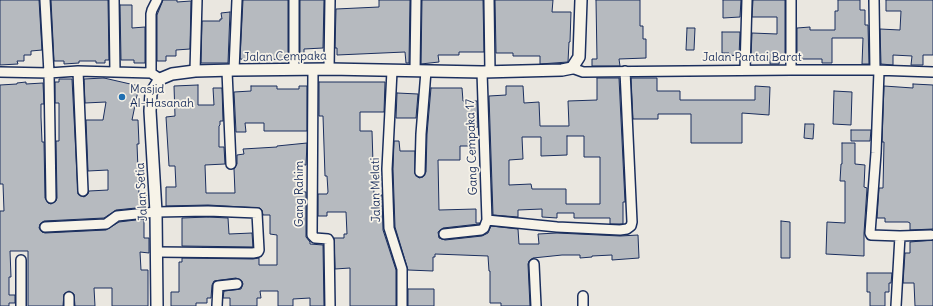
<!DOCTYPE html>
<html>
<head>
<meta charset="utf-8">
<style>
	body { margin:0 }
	canvas { display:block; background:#eae7e0 }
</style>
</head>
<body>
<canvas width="933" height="306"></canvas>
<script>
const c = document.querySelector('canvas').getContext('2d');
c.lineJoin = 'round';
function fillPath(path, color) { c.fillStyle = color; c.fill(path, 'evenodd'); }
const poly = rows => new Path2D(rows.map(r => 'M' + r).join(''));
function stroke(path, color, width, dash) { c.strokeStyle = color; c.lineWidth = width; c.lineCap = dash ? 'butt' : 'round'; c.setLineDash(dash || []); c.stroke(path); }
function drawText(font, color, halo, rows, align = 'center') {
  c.font = font + ' Delius,sans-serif'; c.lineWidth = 3.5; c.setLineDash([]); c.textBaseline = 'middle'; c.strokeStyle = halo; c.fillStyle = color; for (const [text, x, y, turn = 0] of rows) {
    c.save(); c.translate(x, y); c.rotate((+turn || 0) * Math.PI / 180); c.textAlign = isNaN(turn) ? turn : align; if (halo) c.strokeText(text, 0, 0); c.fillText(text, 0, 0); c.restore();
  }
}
const building = poly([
	[0,0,39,0,42,50,31,51,31,55,24,55,24,61,17,61,18,64,0,65,0,0],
	[51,0,108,0,109,60,105,60,105,63,96,63,96,61,79,61,79,63,64,64,64,61,54,61,51,0],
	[163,0,177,0,177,2,191,1,190,49,176,50,176,56,166,56,166,61,157,61,157,15,163,0],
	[243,0,288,0,288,60,268,59,268,62,253,62,253,60,240,59,243,0],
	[300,0,324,0,323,48,304,49,304,58,300,58,300,0],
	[379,0,410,0,409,63,406,63,405,52,337,55,337,48,335,48,336,9,379,7,379,0],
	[422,0,483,0,484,52,459,52,459,55,438,55,439,62,421,64,422,0],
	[495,0,553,0,552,12,571,12,570,42,569,42,568,62,540,64,540,56,513,56,513,53,496,53,495,0],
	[596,0,640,0,640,26,643,26,643,39,646,39,646,58,619,59,620,66,592,66,592,59,597,59,596,0],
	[723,0,741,0,740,17,723,18,723,0],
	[753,0,785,0,785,59,780,59,779,64,770,64,770,60,763,60,763,57,751,56,752,33,777,34,777,17,752,17,753,0],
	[838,0,860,0,860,10,865,10,865,25,868,25,869,64,862,64,863,38,832,38,832,63,822,63,822,59,797,59,797,28,810,27,810,30,835,30,835,11,838,11,838,0],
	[886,0,933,0,933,55,923,55,923,65,911,65,912,56,893,55,893,65,881,64,880,29,900,30,901,11,886,11,886,0],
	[120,5,132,5,132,28,145,27,145,63,134,63,134,60,121,60,120,5],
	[230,12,228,63,201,63,202,21,220,21,220,19,222,19,221,13,230,12],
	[687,28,695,28,694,50,686,50,687,28],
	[722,32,740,32,739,56,729,55,729,53,722,53,722,32],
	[104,78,139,86,132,120,138,120,139,144,137,144,139,195,146,195,146,207,116,210,104,218,44,221,40,224,39,228,42,232,45,233,106,230,119,222,144,219,144,238,149,238,149,253,140,252,141,270,148,270,148,306,112,306,112,288,94,288,95,306,75,306,74,294,69,291,64,294,63,306,28,306,28,251,10,251,11,277,9,277,9,295,15,295,15,303,9,303,9,306,0,306,0,211,4,211,3,184,0,184,0,85,17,84,17,83,26,82,26,84,43,83,44,104,41,104,41,117,42,142,44,142,45,198,48,203,51,204,56,201,57,198,56,141,59,141,59,103,55,103,55,82,59,82,59,79,72,79,78,194,84,197,88,194,89,191,108,190,108,170,88,171,86,120,103,120,106,102,85,103,84,79,104,78],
	[597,78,619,78,625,202,623,202,623,224,610,224,610,218,574,218,574,213,557,213,557,218,542,217,542,209,518,210,518,217,493,215,489,96,506,95,506,86,523,86,524,103,539,102,540,126,569,126,568,101,597,100,597,78],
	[567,136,584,136,584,157,600,157,600,204,566,204,566,189,532,189,531,184,509,185,509,160,523,159,522,137,541,137,541,156,567,155,567,136],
	[631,78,657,78,657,91,680,91,680,100,755,100,755,86,770,87,769,115,742,113,742,143,691,143,691,114,658,114,658,119,633,119,631,78],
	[319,82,385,82,384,112,360,112,360,131,372,131,374,195,382,195,383,230,396,270,396,306,350,306,350,268,335,269,334,238,344,238,344,234,347,234,346,212,327,212,327,216,318,216,318,194,327,194,328,192,327,176,325,176,323,116,319,116,319,82],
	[913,84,933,85,933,229,910,230,910,223,908,222,885,222,885,218,877,218,879,188,883,188,884,142,882,142,884,86,913,88,913,84],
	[198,85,198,105,214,105,213,88,222,88,223,121,220,121,220,125,219,126,219,147,224,147,225,164,205,165,206,193,235,193,234,169,237,164,237,155,244,154,243,149,277,147,277,146,307,143,306,165,301,165,301,192,306,192,306,237,310,242,310,244,323,245,324,306,310,306,310,298,293,299,293,306,278,306,278,291,260,291,261,298,257,298,257,306,230,306,230,298,223,298,224,291,241,289,243,284,242,281,236,278,214,281,212,285,211,298,207,298,207,303,196,303,196,306,171,306,171,292,179,292,179,262,182,262,182,258,253,259,259,258,259,265,277,265,277,235,270,234,270,215,263,215,262,210,260,208,208,205,166,206,166,187,176,187,175,166,169,166,166,117,175,116,174,86,198,85],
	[251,86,277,86,277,89,299,89,299,86,307,86,307,131,264,131,264,123,245,123,246,132,236,132,234,92,251,91,251,86],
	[431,88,462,88,463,101,477,101,478,127,471,128,471,146,460,146,460,160,438,160,439,210,476,209,476,223,480,223,479,224,443,228,438,232,439,238,445,240,482,236,488,233,491,226,518,229,519,244,539,244,538,234,557,233,620,236,638,235,639,258,612,260,612,255,592,256,592,257,580,258,580,255,562,255,533,258,529,261,528,264,530,306,501,306,501,303,490,303,490,271,489,271,488,256,435,254,435,257,433,257,433,271,408,270,395,227,393,169,394,141,399,141,400,151,415,151,415,174,419,178,423,177,426,172,427,134,431,88],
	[834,91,852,92,851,125,833,124,834,91],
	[397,93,418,94,416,118,396,118,397,93],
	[805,124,814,124,813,139,804,138,805,124],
	[851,130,871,130,870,141,851,141,851,130],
	[842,143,855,143,855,164,865,165,864,187,867,188,864,233,864,256,826,254,827,222,845,223,845,181,840,181,841,164,842,164,842,143],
	[208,217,228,218,229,234,252,233,253,247,182,246,182,218,208,217],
	[781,221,790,222,790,258,781,258,781,221],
	[933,240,933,306,915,306,914,283,903,283,905,253,910,253,910,242,933,240],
	[867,273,892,273,891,283,889,283,889,292,885,292,885,306,870,306,870,292,867,292,867,273],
	[408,289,434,289,434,306,408,306,408,289]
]);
const minor = poly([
	[45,0,49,73,51,198],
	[114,0,115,72],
	[294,0,294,69],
	[489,0,490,72],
	[791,0,791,70],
	[874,0,875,70],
	[572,68,583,72,791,70,875,70,933,72],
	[329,69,330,0],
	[234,70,237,0],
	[313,70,312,235,315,238,328,239,329,241,330,306],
	[745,70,747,0],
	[78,71,83,191],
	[195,71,197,0],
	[227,71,231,164],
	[392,71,387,169,389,228,402,269,402,306],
	[415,71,416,0],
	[879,71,876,153,870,233,871,235,900,236,931,235],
	[0,72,49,73,78,71,151,73,160,79],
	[151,73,151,14,152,10,157,0],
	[420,172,421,134,426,71],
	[487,220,557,227,620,230,627,229,631,226,632,222,625,71],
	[45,227,106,224,117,216,156,212,208,211,257,213,259,250,258,252,253,253,157,252],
	[444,234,481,230,484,228,487,220,482,72],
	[21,260,21,306],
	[534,264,536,306],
	[583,296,583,306],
	[69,297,69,306],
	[217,306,218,286,237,284],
	[896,306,900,236]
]);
const tertiary = poly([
	[157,306,156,212,150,111,151,93,160,79,172,74,195,71,234,70,329,69,482,72,562,70,572,68,579,57,581,0]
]);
const markers = [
	[122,97,4,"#1f6fb2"]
];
const streetNames = [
	["Jalan Cempaka",285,57,-1],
	["Jalan Pantai Barat",752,58],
	["Gang Cempaka 17",472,147,-92],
	["Jalan Melati",376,190,-91],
	["Jalan Setia",142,192,-93],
	["Gang Rahim",300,194,-90]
];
const poiNames = [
	["Masjid",130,90],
	["Al-Hasanah",130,104]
];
fillPath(building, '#b6babf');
stroke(building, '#1b2f5e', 1);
stroke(minor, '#1b2f5e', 12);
stroke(tertiary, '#1b2f5e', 14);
stroke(minor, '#f7f3e8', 9);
stroke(tertiary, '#f7f3e8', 11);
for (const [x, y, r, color] of markers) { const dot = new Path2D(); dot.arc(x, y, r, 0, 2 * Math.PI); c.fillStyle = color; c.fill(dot); stroke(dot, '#f7f3e8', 1.5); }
drawText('12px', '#1b2f5e', '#f7f3e8', streetNames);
drawText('12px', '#1b2f5e', '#f7f3e8', poiNames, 'left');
</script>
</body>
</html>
